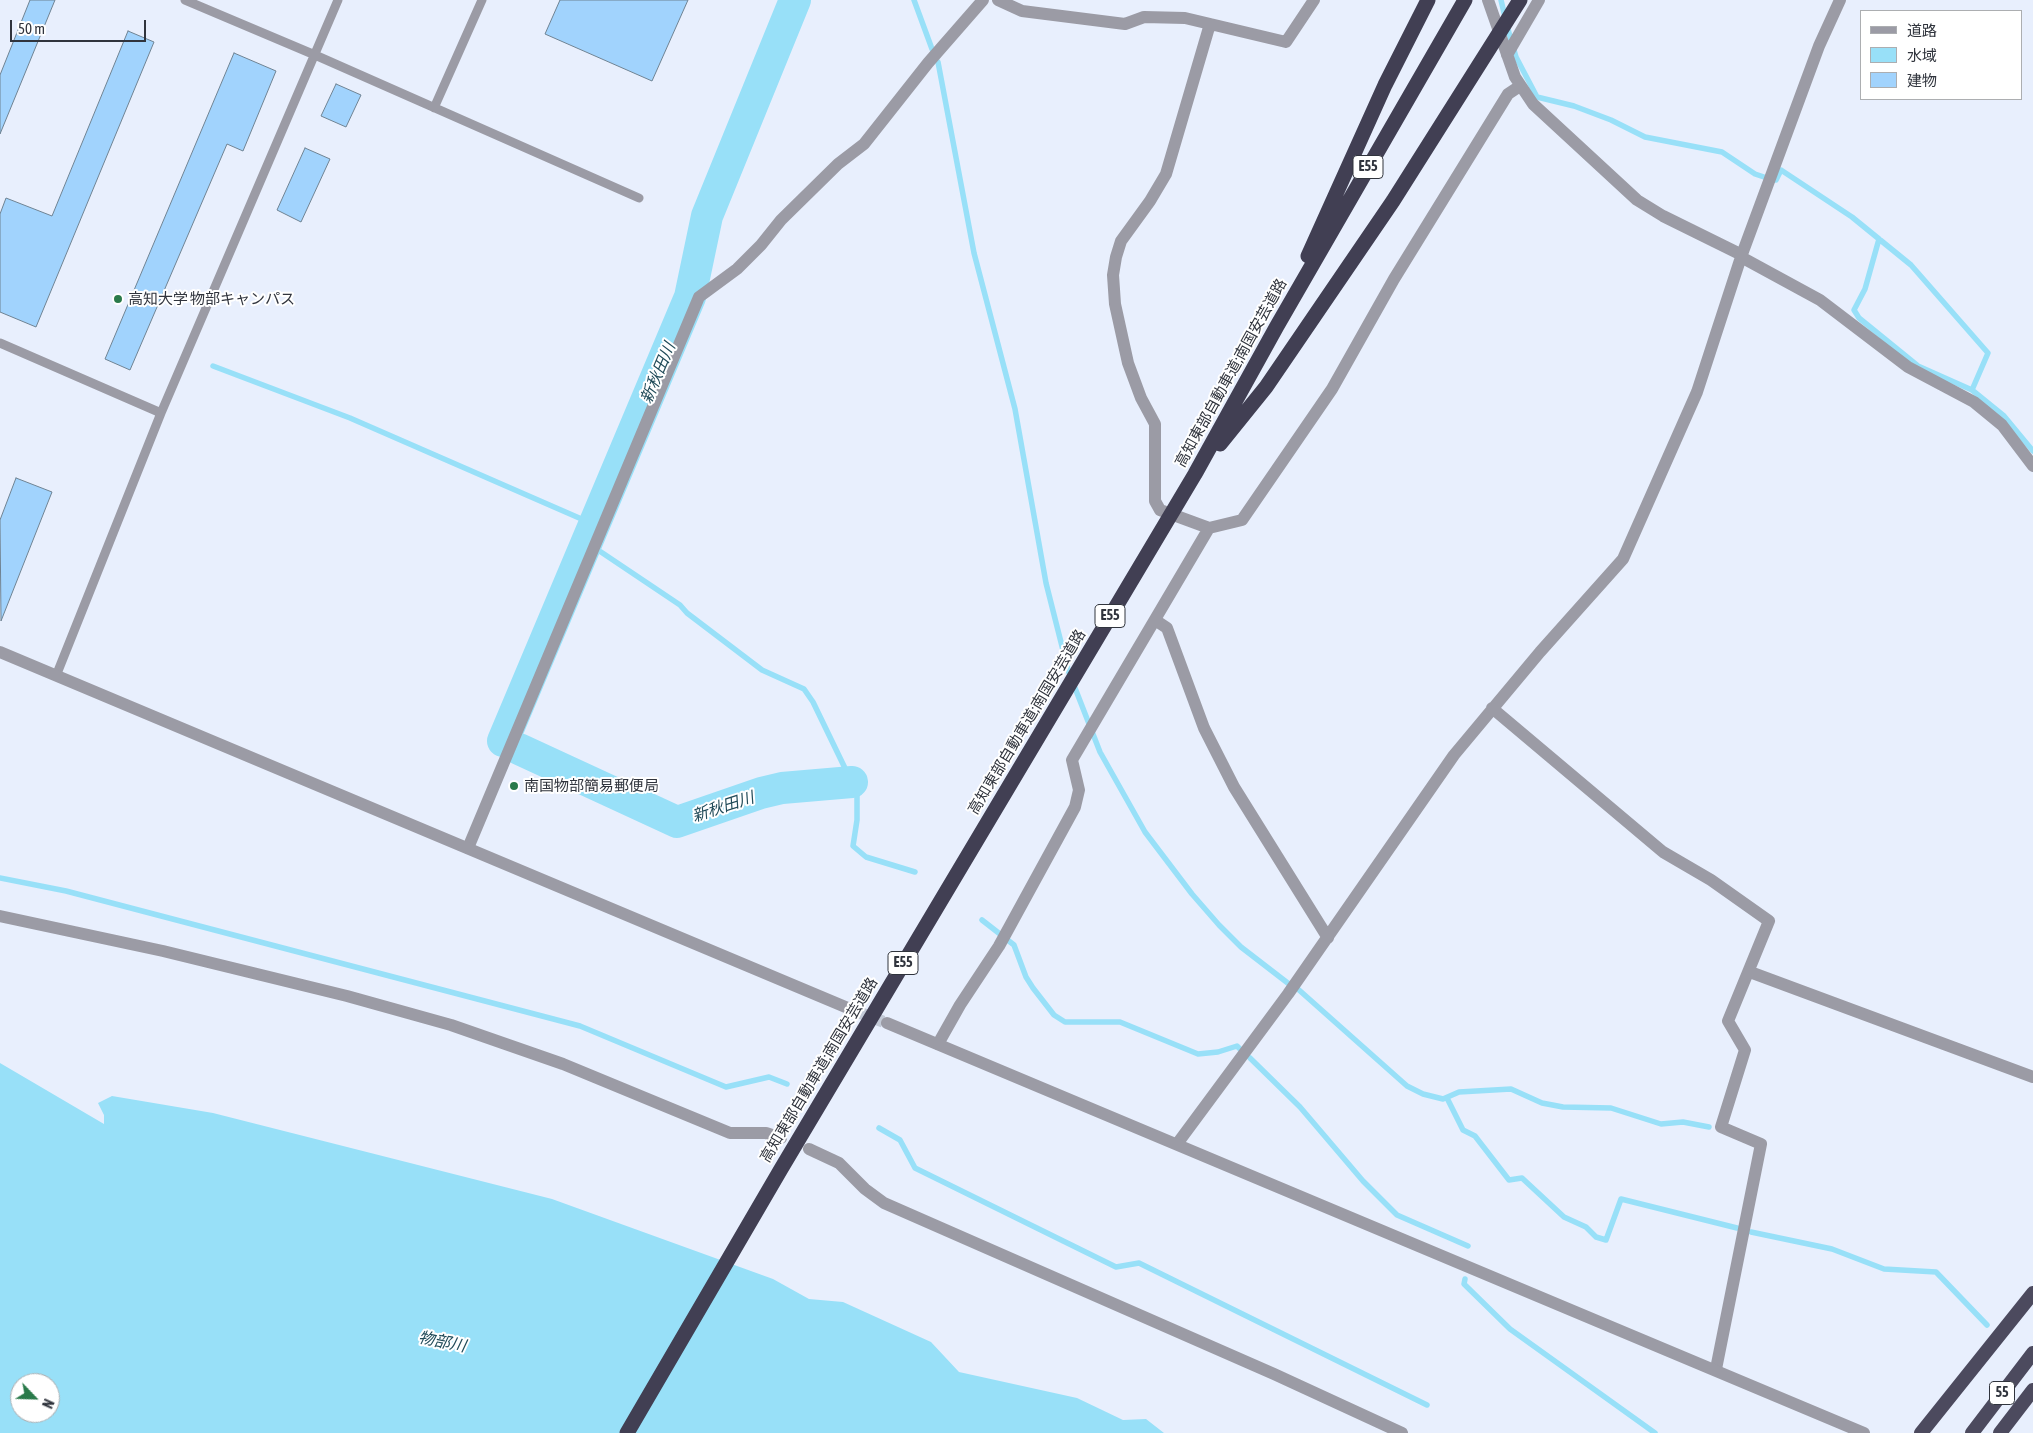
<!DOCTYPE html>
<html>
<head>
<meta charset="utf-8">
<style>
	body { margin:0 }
	#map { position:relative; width:2033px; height:1433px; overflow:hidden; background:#e8effd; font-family:"Asap Condensed","Noto Sans JP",sans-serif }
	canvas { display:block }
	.legend { position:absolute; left:1860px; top:10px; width:162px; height:90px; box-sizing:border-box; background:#fff; border:1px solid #acaeb1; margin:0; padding:6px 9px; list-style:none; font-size:15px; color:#30343d }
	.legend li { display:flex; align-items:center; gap:10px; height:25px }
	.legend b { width:25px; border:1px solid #acaeb1 }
	.north { position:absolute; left:10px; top:1373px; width:50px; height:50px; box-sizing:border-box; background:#fff; border:1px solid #acaeb1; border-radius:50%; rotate:114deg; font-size:14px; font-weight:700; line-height:20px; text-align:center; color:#30343d }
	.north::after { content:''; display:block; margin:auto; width:18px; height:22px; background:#2a7a4a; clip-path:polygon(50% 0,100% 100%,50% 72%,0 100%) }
	.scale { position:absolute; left:10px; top:20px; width:136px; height:22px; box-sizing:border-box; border:2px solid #30343d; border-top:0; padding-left:6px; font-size:15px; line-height:18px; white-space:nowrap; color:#30343d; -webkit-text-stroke:4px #fff; paint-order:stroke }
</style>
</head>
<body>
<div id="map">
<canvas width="2033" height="1433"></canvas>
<ul class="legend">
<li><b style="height:6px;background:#9b9ba5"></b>道路</li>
<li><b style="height:14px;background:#98e0f8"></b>水域</li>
<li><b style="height:14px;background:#a1d3fd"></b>建物</li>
</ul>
<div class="north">N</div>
<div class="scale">50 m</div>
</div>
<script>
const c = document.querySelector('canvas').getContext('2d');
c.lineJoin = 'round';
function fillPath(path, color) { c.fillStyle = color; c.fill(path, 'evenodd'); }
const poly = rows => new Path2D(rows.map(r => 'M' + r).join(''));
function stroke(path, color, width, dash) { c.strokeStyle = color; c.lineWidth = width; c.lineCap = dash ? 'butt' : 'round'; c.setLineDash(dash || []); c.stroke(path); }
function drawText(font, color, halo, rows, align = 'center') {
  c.font = font + ' "Asap Condensed","Noto Sans JP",sans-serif'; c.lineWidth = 4; c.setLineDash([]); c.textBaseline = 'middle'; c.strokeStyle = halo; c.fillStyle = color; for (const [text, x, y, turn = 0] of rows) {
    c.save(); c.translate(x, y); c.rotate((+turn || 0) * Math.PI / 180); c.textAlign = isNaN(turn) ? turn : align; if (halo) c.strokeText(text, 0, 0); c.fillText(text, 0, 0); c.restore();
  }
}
const water = poly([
	[0,1063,104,1124,104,1115,98,1103,112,1096,213,1113,552,1199,773,1279,809,1299,843,1302,931,1342,959,1372,1077,1398,1123,1420,1146,1419,1164,1433,0,1433],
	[20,1383,50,1383,50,1413,20,1413]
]);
const stream = poly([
	[914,0,932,49],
	[1501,0,1505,17],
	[1507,26,1516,57,1537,97,1574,106,1611,120,1645,137,1722,152,1755,174,1764,177],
	[938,62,974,253,1015,409,1046,583,1068,670,1100,752,1145,832,1192,894,1219,925,1241,947,1289,984],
	[1774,180,1776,180,1781,170,1852,217,1911,265,1988,353,1972,390,2004,416,2033,451],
	[1879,239,1865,289,1854,310,1859,318,1918,366,1972,390],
	[213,366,350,418,593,524],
	[586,543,588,544],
	[601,552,680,605,687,613,762,670,804,689,813,702,857,793,857,820,853,846,866,857,915,872],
	[0,878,66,891,580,1026,726,1087,769,1077,787,1084],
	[982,920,1014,945,1026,977,1033,988,1054,1015,1065,1022,1120,1022,1198,1054,1218,1052,1237,1046,1240,1049],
	[1299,990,1407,1086,1423,1094,1443,1099,1459,1092,1511,1089,1542,1103,1563,1107,1611,1108,1661,1124,1683,1122,1709,1127],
	[1250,1058,1300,1107,1363,1181,1397,1215,1468,1246],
	[1447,1098,1463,1130,1475,1136,1509,1180,1522,1178,1564,1217,1586,1227,1596,1237,1606,1240,1621,1199,1737,1228],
	[879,1128,900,1140,915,1168,1116,1267,1139,1263,1427,1405],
	[1751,1232,1832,1249,1884,1269,1936,1272,1987,1325],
	[1465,1279,1464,1284,1510,1329,1655,1433]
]);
const river = poly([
	[503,741,690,297,707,216,795,0],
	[519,749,677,822,761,793,782,788,852,782]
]);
const building = poly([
	[30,0,55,0,0,134,0,75,30,0],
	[560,0,688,0,652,81,545,34,560,0],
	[128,31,154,42,36,327,0,312,0,214,6,198,52,216,128,31],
	[234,53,276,71,243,151,227,144,130,370,105,359,234,53],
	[336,84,361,95,346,127,321,116,336,84],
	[305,148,330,159,301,222,277,210,305,148],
	[16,478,52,492,1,621,0,520,16,478]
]);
const tertiaryTunnel = poly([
	[855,1011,887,1023]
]);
const service = poly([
	[185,0,315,55,639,198],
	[434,108,482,0],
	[0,343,161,413,338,0],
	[56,676,161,413]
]);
const minor = poly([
	[998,0,1022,11,1125,24,1144,17,1185,18,1286,42,1314,0],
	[1488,0,1515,77,1533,104,1637,200,1663,216,1742,255],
	[1210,24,1166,174,1150,201,1121,241,1116,257,1113,275,1115,304,1128,363,1141,398,1155,424,1155,501,1160,510,1209,528,1242,520,1332,389,1394,279,1508,94,1520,86],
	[1507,55,1539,0],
	[1741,257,1820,300,1908,367,1974,402,2002,425,2033,466],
	[1155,620,1167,628,1204,728,1234,787,1328,938],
	[1492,708,1663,852,1711,880,1769,921,1728,1021,1745,1050,1721,1127,1761,1144,1716,1369],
	[468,848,699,297,737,269,761,245,781,220,838,164,864,144,928,63,983,0],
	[0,916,163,951,347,996,451,1025,563,1064,730,1133,766,1133,781,1138],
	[1750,972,2033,1077],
	[938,1044,960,1005,999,946,1075,807,1079,790,1072,760,1209,528],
	[1177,1144,1288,994,1454,755,1540,652,1623,559,1697,392,1741,257,1819,46,1840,0],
	[809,1149,839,1163,865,1189,884,1203,1274,1374,1402,1433]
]);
const tertiary = poly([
	[0,652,855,1011],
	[887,1023,1864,1433]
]);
const trunk = poly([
	[1921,1433,2033,1293],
	[1972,1433,2033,1353],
	[2000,1433,2033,1390]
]);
const motorway = poly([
	[1308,256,1385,85,1428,0],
	[1220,444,1266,387,1393,201,1520,0],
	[627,1433,781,1169,1195,474,1277,326,1465,0]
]);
const markers = [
	[118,299,5,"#2a7a4a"],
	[514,786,5,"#2a7a4a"]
];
const shields = [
	[1368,167,30],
	[1110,616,30],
	[903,963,30],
	[2002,1393,25]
];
const shieldNames = [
	["E55",1368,167],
	["E55",1110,616],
	["E55",903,963],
	["55",2002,1393]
];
const poiNames = [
	["高知大学 物部キャンパス",128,299],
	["南国物部簡易郵便局",524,786]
];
const streetNames = [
	["高知東部自動車道;南国安芸道路",1231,373,-61],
	["高知東部自動車道;南国安芸道路",1027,722,-59],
	["高知東部自動車道;南国安芸道路",819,1070,-59]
];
const waterNames = [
	["新秋田川",658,373,-67],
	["新秋田川",723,807,-18],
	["物部川",442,1342,11]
];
fillPath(water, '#98e0f8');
stroke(stream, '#98e0f8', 5.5);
stroke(river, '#98e0f8', 32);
fillPath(building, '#a1d3fd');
stroke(building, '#6f8393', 1);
stroke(tertiaryTunnel, '#c3cad7', 12, [12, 6]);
stroke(service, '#9b9ba5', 9);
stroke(minor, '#9b9ba5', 12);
stroke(tertiary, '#9b9ba5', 12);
stroke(trunk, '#4c4a5e', 14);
stroke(motorway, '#413f53', 15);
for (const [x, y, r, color] of markers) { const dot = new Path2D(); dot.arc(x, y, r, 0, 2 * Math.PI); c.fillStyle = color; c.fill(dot); stroke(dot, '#fff', 2); }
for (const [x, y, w] of shields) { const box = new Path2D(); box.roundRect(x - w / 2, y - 11.5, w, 23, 4); c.fillStyle = '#fff'; c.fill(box); stroke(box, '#30343d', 1); }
drawText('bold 14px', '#30343d', null, shieldNames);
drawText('15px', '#30343d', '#fff', poiNames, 'left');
drawText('15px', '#30343d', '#fff', streetNames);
drawText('italic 16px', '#214b59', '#fff', waterNames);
</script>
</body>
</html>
